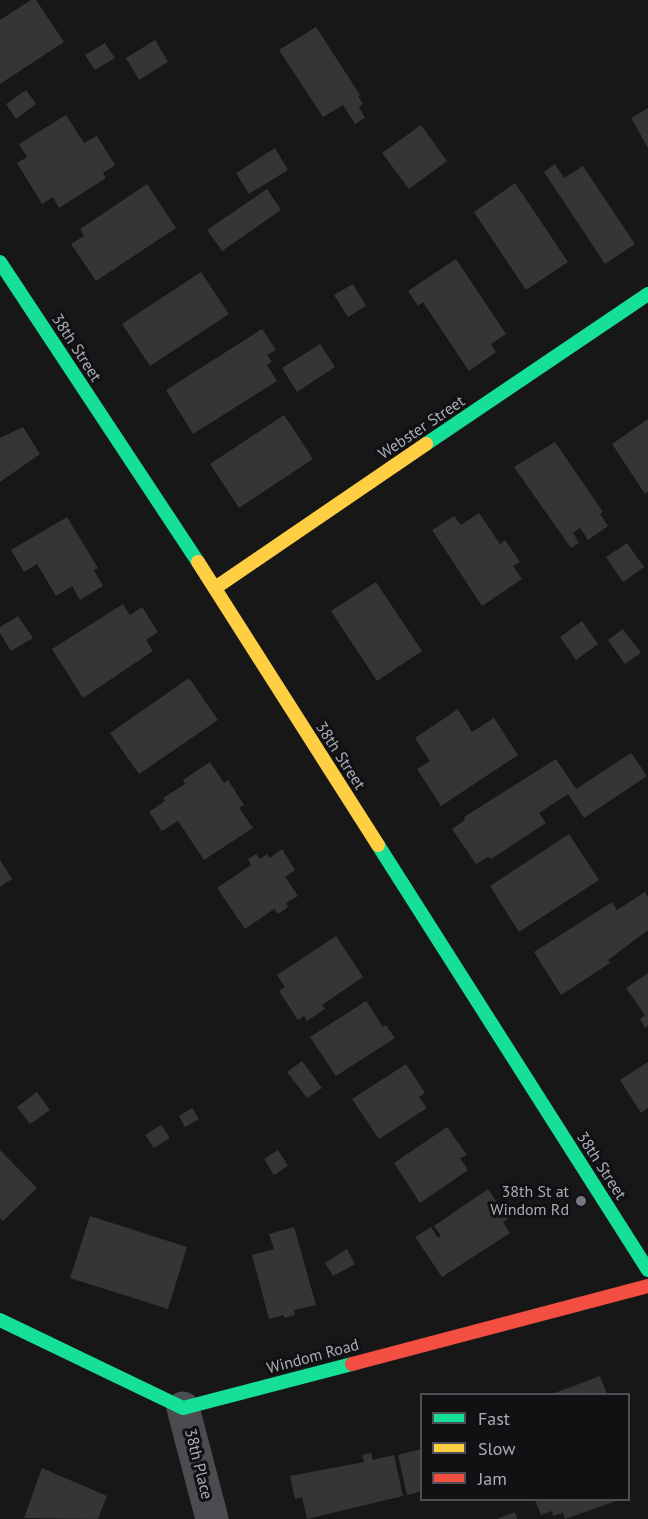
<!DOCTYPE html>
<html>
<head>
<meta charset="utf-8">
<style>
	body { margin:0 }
	#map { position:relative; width:648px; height:1519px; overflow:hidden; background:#171717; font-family:"PT Sans",sans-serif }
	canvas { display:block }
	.legend { position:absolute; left:420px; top:1393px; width:210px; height:108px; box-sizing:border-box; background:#111113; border:2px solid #4d4f55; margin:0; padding:8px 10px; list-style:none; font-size:18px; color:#a8adb8 }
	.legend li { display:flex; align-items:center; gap:12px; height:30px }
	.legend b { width:30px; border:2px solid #4d4f55 }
</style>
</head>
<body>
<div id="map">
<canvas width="648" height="1519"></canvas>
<ul class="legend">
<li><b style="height:8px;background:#16e098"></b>Fast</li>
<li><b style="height:8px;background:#ffcf43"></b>Slow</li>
<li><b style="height:8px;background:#f24e42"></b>Jam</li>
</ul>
</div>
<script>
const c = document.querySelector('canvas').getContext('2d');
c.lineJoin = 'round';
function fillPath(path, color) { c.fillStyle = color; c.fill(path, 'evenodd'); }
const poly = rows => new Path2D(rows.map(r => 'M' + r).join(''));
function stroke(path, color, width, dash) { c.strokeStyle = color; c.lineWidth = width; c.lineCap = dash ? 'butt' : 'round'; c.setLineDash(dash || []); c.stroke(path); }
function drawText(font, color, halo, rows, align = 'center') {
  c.font = font + ' "PT Sans",sans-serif'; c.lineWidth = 6; c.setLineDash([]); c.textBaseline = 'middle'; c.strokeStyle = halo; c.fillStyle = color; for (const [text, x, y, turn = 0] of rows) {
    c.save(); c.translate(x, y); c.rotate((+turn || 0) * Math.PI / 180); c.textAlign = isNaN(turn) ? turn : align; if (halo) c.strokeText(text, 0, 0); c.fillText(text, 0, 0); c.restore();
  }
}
const building = poly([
	[31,0,36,0,64,42,0,84,0,20],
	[316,27,360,95,358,96,363,104,359,107,365,118,355,124,343,105,323,117,279,50],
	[155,40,168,62,139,80,126,58],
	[105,43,115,58,95,70,85,55],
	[26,90,36,104,16,119,6,104],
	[648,108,648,148,631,118],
	[66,115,84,143,97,136,115,165,103,173,106,178,59,208,53,197,42,204,17,163,27,157,19,144],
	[421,125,447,161,409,189,382,153],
	[275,148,288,170,249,194,236,173],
	[555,164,564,178,583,166,635,244,605,264,544,172],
	[515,183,568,262,526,290,474,212],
	[147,184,176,228,96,281,71,244,84,236,80,229],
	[267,189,281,210,222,251,207,230],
	[456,259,506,334,491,344,496,352,469,371,423,302,418,306,408,291],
	[201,272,229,314,150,366,122,324],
	[353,284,366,306,348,317,334,295],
	[262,329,276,350,267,355,272,362,267,365,277,381,193,434,166,390],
	[320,344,335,367,297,392,282,368],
	[284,415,313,459,239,508,210,464],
	[648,419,648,492,645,494,612,444],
	[23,427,40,454,0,482,0,438],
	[555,442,603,512,600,514,608,526,588,540,580,528,573,533,579,543,571,548,514,467],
	[479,513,500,544,505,540,520,562,513,566,522,579,482,606,432,530,454,516,461,525],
	[67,517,98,568,94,570,103,586,80,600,72,586,56,596,37,564,24,572,11,550],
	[627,543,644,567,623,582,606,557],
	[376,582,422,651,377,681,331,611],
	[123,604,130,615,142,607,158,632,146,640,153,651,83,698,52,649],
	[18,616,33,638,11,651,0,633,0,627],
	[582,621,598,644,576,660,560,637],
	[623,629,641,653,625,664,608,640],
	[189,678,218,720,139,774,110,733],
	[458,709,472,732,494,718,518,755,441,806,417,769,430,761,415,738],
	[631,753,647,776,584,818,568,794,539,813,546,823,491,859,488,857,476,864,452,829,465,820,464,817,556,759,576,789],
	[210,762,224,783,228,780,244,805,239,808,253,828,204,860,178,821,162,831,149,812,165,801,163,798,185,784,183,780],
	[569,834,599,880,519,932,490,886],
	[282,849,295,870,285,877,298,896,286,903,288,907,278,914,274,909,245,929,217,888,251,865,248,859,256,854,260,859,267,854,270,858],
	[0,860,12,879,0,887],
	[645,892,648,897,648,930,608,960,610,963,561,995,534,952,612,902,617,910],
	[336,936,363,977,322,1005,325,1009,307,1021,304,1016,298,1020,279,991,285,987,277,975],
	[648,973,648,1026,645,1028,640,1019,645,1015,626,988],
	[366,1001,383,1027,386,1025,395,1038,336,1076,310,1037],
	[302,1061,322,1088,307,1098,287,1072],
	[648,1062,648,1108,641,1113,620,1080],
	[406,1064,425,1093,419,1097,427,1108,379,1139,352,1099],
	[37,1092,50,1110,30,1124,17,1107],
	[192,1108,199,1119,185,1127,179,1116],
	[161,1125,170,1138,154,1148,145,1135],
	[447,1127,467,1155,460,1158,468,1170,420,1203,394,1163],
	[0,1150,37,1188,3,1221,0,1218],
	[278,1150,288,1166,274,1175,264,1159],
	[488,1189,508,1219,503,1222,510,1233,442,1277,415,1237,431,1227,438,1238,441,1236,434,1226],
	[90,1216,187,1247,168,1309,70,1278],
	[294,1227,316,1305,294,1310,295,1315,284,1318,284,1315,269,1319,252,1255,274,1249,269,1234],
	[347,1249,355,1264,333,1276,325,1263],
	[600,1376,607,1394,552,1394],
	[422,1449,422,1491,407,1495,398,1455],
	[371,1453,373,1460,394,1455,403,1496,307,1519,302,1497,295,1499,290,1476,364,1462,362,1455],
	[42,1468,107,1496,98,1519,24,1518],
	[535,1500,619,1500,565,1519,563,1513,553,1516,552,1511,541,1515],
	[515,1512,517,1519,497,1519]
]);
const street = poly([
	[183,1408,212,1519]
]);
const fast = poly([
	[0,262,198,562],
	[426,444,648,294],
	[378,845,648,1270],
	[0,1320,183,1408,352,1364]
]);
const slow = poly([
	[198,562,378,845],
	[215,588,426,444]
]);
const jam = poly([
	[352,1364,648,1286]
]);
const markers = [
	[581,1201,6,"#757880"]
];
const streetNames = [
	["38th Street",76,348,57],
	["Webster Street",422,428,-34],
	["38th Street",340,756,57],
	["38th Street",601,1166,57],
	["Windom Road",313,1357,-15],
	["38th Place",198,1464,76]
];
const poiNames = [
	["38th St at",569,1192],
	["Windom Rd",569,1210]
];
fillPath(building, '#353536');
stroke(street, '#4b4c50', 33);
stroke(fast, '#16e098', 14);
stroke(slow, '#ffcf43', 14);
stroke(jam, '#f24e42', 14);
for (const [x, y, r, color] of markers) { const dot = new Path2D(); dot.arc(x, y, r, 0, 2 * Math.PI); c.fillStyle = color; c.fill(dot); stroke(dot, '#111113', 2); }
drawText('16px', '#a8adb8', '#111113', streetNames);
drawText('16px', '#a8adb8', '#111113', poiNames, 'right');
</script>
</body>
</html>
